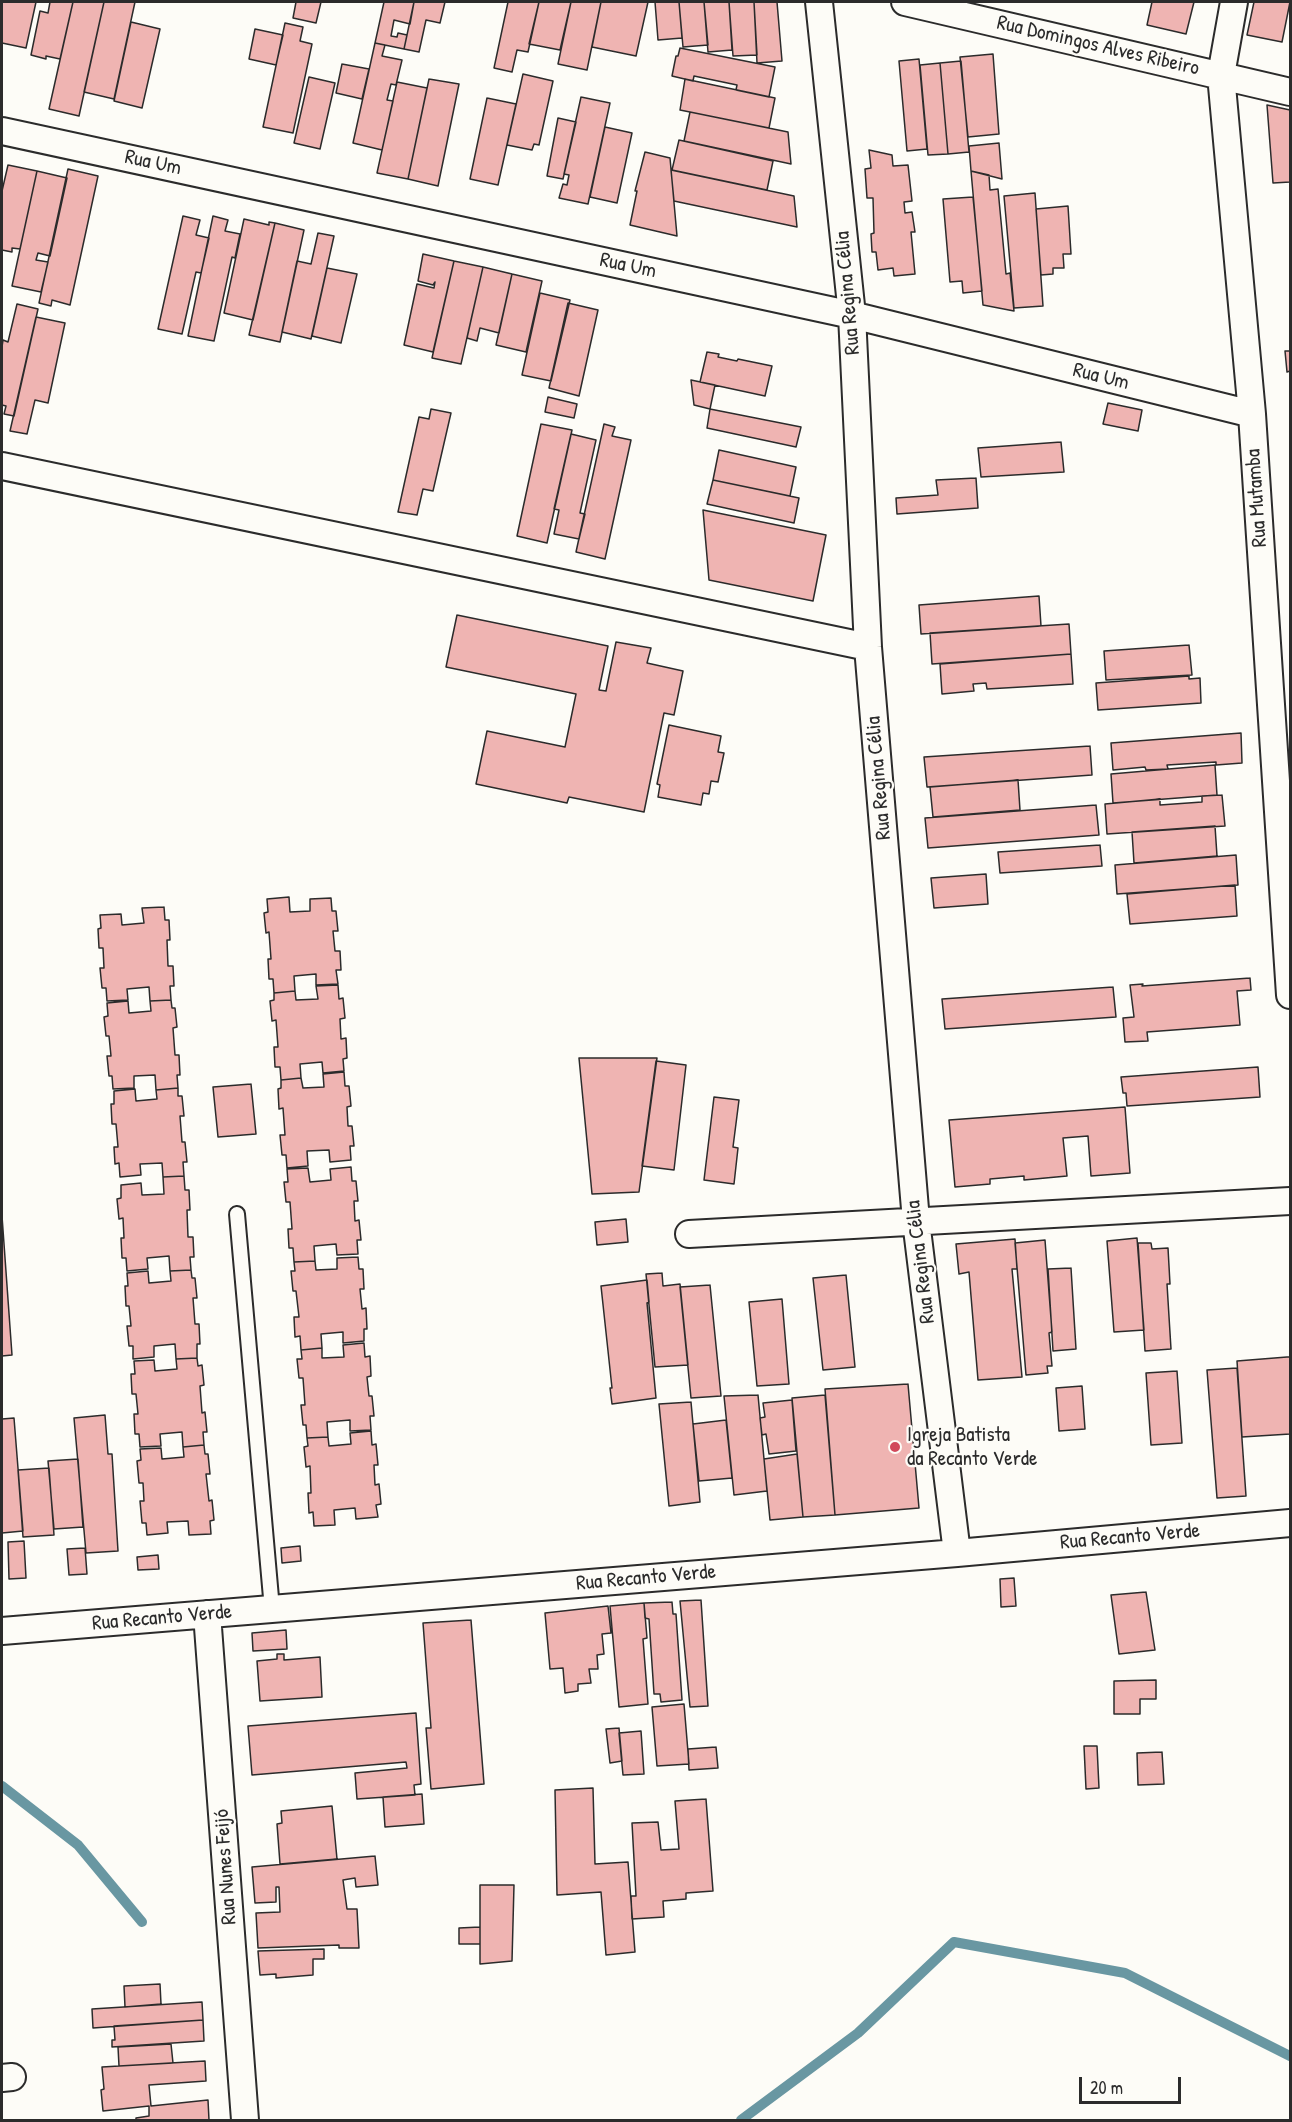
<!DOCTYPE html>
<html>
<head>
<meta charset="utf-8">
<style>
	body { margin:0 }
	#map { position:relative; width:1292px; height:2122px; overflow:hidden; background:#fdfcf7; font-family:"Patrick Hand",sans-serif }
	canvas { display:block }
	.frame { position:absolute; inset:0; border:3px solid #2b2b2b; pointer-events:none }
	.scale { position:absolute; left:1079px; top:2077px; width:102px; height:27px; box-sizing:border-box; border:3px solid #2b2b2b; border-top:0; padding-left:8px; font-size:18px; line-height:21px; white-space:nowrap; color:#2b2b2b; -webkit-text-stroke:4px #fdfcf7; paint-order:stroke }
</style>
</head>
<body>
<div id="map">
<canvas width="1292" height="2122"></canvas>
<div class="frame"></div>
<div class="scale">20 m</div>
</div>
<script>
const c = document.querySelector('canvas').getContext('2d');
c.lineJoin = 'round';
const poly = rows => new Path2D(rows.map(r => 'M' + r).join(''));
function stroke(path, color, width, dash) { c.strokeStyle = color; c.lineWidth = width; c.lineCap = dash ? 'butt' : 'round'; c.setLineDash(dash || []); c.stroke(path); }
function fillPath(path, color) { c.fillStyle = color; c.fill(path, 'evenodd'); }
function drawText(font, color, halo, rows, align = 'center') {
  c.font = font + ' "Patrick Hand",sans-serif'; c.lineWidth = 4.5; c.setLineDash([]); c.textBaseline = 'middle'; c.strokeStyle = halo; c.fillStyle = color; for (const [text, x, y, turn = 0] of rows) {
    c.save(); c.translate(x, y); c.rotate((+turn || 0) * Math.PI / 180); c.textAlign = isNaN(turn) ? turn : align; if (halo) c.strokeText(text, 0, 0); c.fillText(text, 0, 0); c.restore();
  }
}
const stream = poly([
	[2,1786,78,1845,142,1922],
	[741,2120,858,2033,954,1942,1125,1973,1290,2056]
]);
const building = poly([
	[2,2,36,2,26,48,2,43,2,2],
	[50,2,73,2,60,59,46,56,46,59,31,55,40,11,48,13,50,2],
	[73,2,104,2,79,116,49,109,73,2],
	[104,2,135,2,114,99,84,92,104,2],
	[296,2,321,2,316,23,293,18,296,2],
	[384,2,414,2,410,24,394,20,391,36,397,37,398,33,407,35,404,49,375,43,384,2],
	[414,2,445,2,440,23,426,20,419,52,404,49,414,2],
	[508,2,539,2,528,52,517,50,512,72,494,68,508,2],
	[539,2,571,2,560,50,529,44,539,2],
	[571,2,601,2,587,70,558,64,571,2],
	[601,2,648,2,636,56,592,47,601,2],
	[655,2,679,2,682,38,658,40,655,2],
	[679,2,704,2,708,45,683,47,679,2],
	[704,2,729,2,732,50,708,52,704,2],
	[729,2,754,2,757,55,733,56,729,2],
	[754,2,777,2,782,61,757,63,754,2],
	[1152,2,1194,2,1186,34,1147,25,1152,2],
	[1254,2,1290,2,1282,42,1247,35,1254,2],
	[131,22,160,29,142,108,114,101,131,22],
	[285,23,303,27,300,41,312,44,293,133,263,127,285,23],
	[255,29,283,35,276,65,249,59,255,29],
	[375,43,385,45,382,56,402,60,396,85,391,84,387,100,393,101,382,150,353,143,375,43],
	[680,48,775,67,769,97,736,90,737,85,694,76,693,81,672,76,676,56,678,56,680,48],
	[993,54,999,134,968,137,960,57,993,54],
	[919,59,927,149,907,151,899,61,919,59],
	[961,61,969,152,948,154,940,63,961,61],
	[940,63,948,154,928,155,920,65,940,63],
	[342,64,369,69,362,99,336,93,342,64],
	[523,74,553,81,539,145,534,144,532,150,507,145,523,74],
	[309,77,335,83,320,149,294,143,309,77],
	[429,79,459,84,438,186,408,179,429,79],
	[685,79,775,98,769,128,680,110,685,79],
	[397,82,427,88,408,179,377,173,397,82],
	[581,97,610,103,588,204,559,198,563,184,567,185,569,175,564,174,581,97],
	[487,98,516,104,498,185,470,179,487,98],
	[1267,105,1290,110,1290,182,1273,183,1267,105],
	[690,112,788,132,791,164,684,141,690,112],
	[558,118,576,122,563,179,547,176,558,118],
	[605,127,632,133,617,203,590,197,605,127],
	[679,140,773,161,767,190,672,170,679,140],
	[999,143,1002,179,971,171,969,146,999,143],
	[869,150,892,155,893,166,908,165,912,201,904,202,905,213,912,212,915,232,911,232,915,274,894,276,893,268,878,270,876,252,872,252,871,234,874,233,873,198,867,198,865,169,871,168,869,150],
	[645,152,670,158,677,236,630,225,637,191,635,191,645,152],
	[8,165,37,171,20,249,12,248,12,252,2,250,2,191,8,165],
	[68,169,98,176,70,305,52,300,51,306,39,303,68,169],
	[671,170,794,196,797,227,674,201,671,170],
	[37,171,67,178,50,256,38,253,36,260,48,262,41,292,12,286,37,171],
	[971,171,989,175,990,190,998,189,1006,274,1010,273,1014,311,983,305,971,171],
	[1035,193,1043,306,1014,308,1004,196,1035,193],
	[973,197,982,291,963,293,962,281,950,282,943,199,973,197],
	[1068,206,1071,254,1063,254,1064,268,1053,268,1053,274,1041,275,1036,209,1068,206],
	[183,216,200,220,196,235,209,238,201,273,196,272,182,334,158,329,183,216],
	[213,216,228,220,225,231,240,234,235,258,232,257,214,341,188,336,213,216],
	[244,219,269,225,269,222,275,223,253,320,224,313,244,219],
	[275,223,304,230,280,342,249,335,275,223],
	[318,233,334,236,311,339,282,332,297,261,311,264,318,233],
	[423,254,454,261,433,352,404,345,417,284,434,288,435,282,433,285,418,281,423,254],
	[454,261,483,267,461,364,432,358,454,261],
	[483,267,512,274,499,333,480,328,477,341,467,338,483,267],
	[327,268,357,274,341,343,312,336,327,268],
	[512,274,542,281,526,352,496,345,512,274],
	[540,293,570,300,551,381,522,375,540,293],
	[568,303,598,310,579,396,549,388,568,303],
	[17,304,38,309,14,416,4,414,6,406,2,405,2,347,3,340,8,342,17,304],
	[36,317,65,323,48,403,35,400,27,434,10,431,36,317],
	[1285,351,1290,351,1290,371,1287,372,1285,351],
	[707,352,719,354,718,357,737,361,738,359,772,366,765,396,700,382,707,352],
	[691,380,715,385,710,409,694,405,691,380],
	[548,397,577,404,574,418,545,412,548,397],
	[1108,403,1142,410,1138,431,1103,424,1108,403],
	[431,409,451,413,433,491,423,489,417,515,398,512,419,417,429,419,431,409],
	[710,409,801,427,796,447,707,428,710,409],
	[541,424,572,430,547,543,517,536,541,424],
	[604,424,615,427,612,436,631,440,605,559,576,552,604,424],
	[571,434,596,440,580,513,585,514,579,539,554,534,559,510,554,509,571,434],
	[1061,442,1064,472,981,477,978,448,1061,442],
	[719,450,796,467,790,496,713,480,719,450],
	[976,478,978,508,897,514,896,498,938,495,936,480,976,478],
	[713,480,799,498,794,523,707,504,713,480],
	[703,510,826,535,813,601,709,580,703,510],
	[1039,596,1041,626,921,634,919,605,1039,596],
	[457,615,608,646,599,690,606,691,616,642,651,648,647,663,683,671,674,715,664,713,644,812,569,797,567,803,476,784,487,731,565,747,576,694,446,667,457,615],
	[1069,624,1071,654,932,664,930,633,1069,624],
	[1189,645,1192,675,1106,680,1104,651,1189,645],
	[1071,654,1073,684,987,689,986,683,973,684,974,691,942,694,940,664,1071,654],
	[1189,676,1189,679,1200,678,1201,703,1098,710,1096,683,1189,676],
	[669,725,721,736,718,752,724,753,718,782,711,781,709,794,703,793,701,805,658,797,660,785,657,784,669,725],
	[1241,733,1242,763,1216,765,1216,762,1167,765,1168,769,1146,770,1145,767,1113,770,1111,743,1241,733],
	[1090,746,1092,775,927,787,924,757,1090,746],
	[1215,765,1217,795,1113,803,1111,774,1215,765],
	[1018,780,1020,810,933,817,930,787,1018,780],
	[1222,795,1225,826,1107,834,1105,804,1160,799,1160,805,1202,802,1202,796,1222,795],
	[1096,805,1099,835,928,848,925,818,1096,805],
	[1215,826,1217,856,1134,863,1132,832,1215,826],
	[1100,845,1102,866,1000,873,998,852,1100,845],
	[1236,855,1238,885,1117,894,1115,865,1236,855],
	[986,874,988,904,934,908,931,878,986,874],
	[1235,885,1237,916,1130,924,1127,894,1235,885],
	[289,897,290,912,310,911,310,899,331,898,332,911,336,911,338,931,333,931,335,951,340,951,341,970,336,970,338,984,316,985,316,974,294,976,295,991,274,993,273,979,269,979,268,959,271,959,269,932,266,933,264,913,268,912,267,899,289,897],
	[164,907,165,920,169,920,170,940,167,940,168,966,173,966,174,986,170,986,171,1000,150,1001,149,987,127,989,128,1000,107,1001,106,988,102,988,100,968,104,968,103,948,99,948,98,929,101,928,100,915,121,914,122,925,144,923,142,908,164,907],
	[1250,978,1251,990,1237,991,1240,1025,1147,1032,1148,1041,1125,1042,1123,1018,1134,1017,1130,985,1143,984,1142,986,1250,978],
	[338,985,339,999,343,998,345,1018,340,1019,341,1039,346,1038,347,1058,343,1059,344,1071,323,1073,322,1062,300,1064,301,1078,281,1080,280,1067,275,1067,274,1047,278,1047,276,1020,272,1021,270,1001,274,1000,274,993,295,991,296,1000,318,999,316,986,338,985],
	[1113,987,1116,1017,945,1029,942,999,1113,987],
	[171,1000,172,1008,175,1008,177,1027,173,1028,175,1055,179,1055,180,1075,177,1075,178,1088,156,1090,155,1075,134,1076,134,1088,113,1089,112,1076,109,1076,107,1056,111,1056,109,1036,106,1036,104,1017,108,1016,107,1003,128,1001,129,1013,151,1011,150,1001,171,1000],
	[579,1058,657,1058,639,1192,592,1194,579,1058],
	[656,1061,686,1065,674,1170,642,1166,656,1061],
	[1258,1067,1260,1097,1127,1106,1126,1093,1123,1093,1121,1077,1258,1067],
	[344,1072,345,1086,349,1086,351,1106,347,1107,348,1126,352,1126,354,1146,350,1146,351,1160,330,1162,329,1150,307,1151,308,1166,287,1168,286,1155,282,1155,280,1135,285,1135,283,1108,279,1109,278,1089,281,1088,281,1080,301,1078,303,1088,324,1087,323,1074,344,1072],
	[251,1084,256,1134,218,1137,213,1087,251,1084],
	[178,1088,178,1096,182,1096,184,1116,180,1116,182,1142,185,1142,187,1162,183,1162,184,1176,163,1177,162,1163,140,1164,141,1175,120,1177,119,1163,115,1164,114,1147,118,1147,116,1124,112,1124,111,1104,114,1104,114,1091,135,1089,136,1101,157,1099,156,1090,178,1088],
	[714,1097,739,1100,733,1147,738,1148,734,1184,704,1180,714,1097],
	[1125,1107,1130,1173,1091,1176,1088,1136,1063,1138,1067,1176,1024,1180,1024,1176,990,1179,990,1184,955,1187,949,1120,1125,1107],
	[351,1167,352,1181,356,1181,358,1201,354,1201,355,1221,359,1220,361,1240,357,1240,358,1254,337,1255,336,1244,314,1246,315,1261,294,1262,293,1248,289,1248,288,1229,292,1229,290,1202,286,1202,284,1182,288,1182,287,1169,308,1168,310,1182,331,1180,330,1169,351,1167],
	[184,1176,185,1190,189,1190,190,1210,187,1210,188,1237,193,1237,194,1257,190,1257,191,1270,170,1271,169,1256,147,1258,148,1269,127,1271,126,1258,122,1258,121,1238,124,1238,123,1218,119,1219,117,1199,121,1198,121,1185,141,1183,142,1195,164,1194,163,1177,184,1176],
	[2,1216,12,1355,2,1356,2,1216],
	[626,1219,628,1242,597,1245,595,1222,626,1219],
	[1137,1238,1144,1330,1114,1332,1107,1241,1137,1238],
	[1015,1239,1017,1269,1012,1269,1022,1377,978,1380,969,1272,959,1274,956,1244,1015,1239],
	[1045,1240,1052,1332,1049,1333,1052,1366,1047,1366,1048,1373,1026,1375,1015,1243,1045,1240],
	[1138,1243,1151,1243,1152,1249,1168,1248,1170,1284,1167,1284,1171,1349,1145,1351,1138,1243],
	[358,1257,359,1269,363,1269,364,1289,360,1289,362,1309,366,1308,367,1329,364,1329,364,1341,343,1343,343,1332,321,1334,322,1348,301,1350,300,1336,295,1337,294,1317,299,1317,296,1291,293,1291,291,1271,295,1271,294,1262,315,1261,316,1270,337,1269,337,1258,358,1257],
	[1071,1268,1076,1349,1053,1351,1048,1269,1071,1268],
	[191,1270,192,1278,195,1278,197,1298,193,1298,195,1324,199,1324,200,1344,197,1344,197,1358,176,1359,175,1344,154,1346,154,1357,133,1359,133,1346,129,1346,127,1326,131,1326,129,1306,126,1306,125,1286,128,1286,127,1273,148,1271,149,1283,171,1281,170,1271,191,1270],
	[662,1273,663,1286,680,1284,688,1365,655,1367,646,1274,662,1273],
	[846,1275,855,1367,823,1370,813,1278,846,1275],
	[647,1280,649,1302,647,1303,656,1398,612,1404,610,1388,612,1388,601,1286,647,1280],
	[710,1285,721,1396,691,1398,680,1287,710,1285],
	[782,1299,789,1384,757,1386,749,1302,782,1299],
	[364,1343,365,1357,370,1356,371,1376,367,1377,369,1396,372,1396,374,1416,370,1416,371,1430,350,1431,350,1420,327,1422,328,1437,307,1438,306,1425,303,1425,301,1405,305,1405,303,1378,299,1378,297,1359,302,1359,301,1350,322,1348,322,1358,344,1357,343,1345,364,1343],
	[1287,1357,1290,1357,1290,1434,1242,1437,1237,1361,1287,1357],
	[197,1358,198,1366,202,1365,204,1385,200,1386,202,1413,205,1412,207,1432,203,1432,204,1445,183,1447,182,1432,160,1434,161,1446,140,1447,139,1434,135,1434,134,1414,138,1414,136,1394,132,1394,131,1374,135,1374,134,1361,154,1360,155,1371,177,1369,176,1359,197,1358],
	[1237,1368,1246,1496,1217,1498,1207,1370,1237,1368],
	[1177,1371,1182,1443,1151,1445,1146,1373,1177,1371],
	[908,1384,919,1508,835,1515,825,1389,908,1384],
	[1082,1386,1085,1429,1059,1431,1056,1388,1082,1386],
	[758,1395,767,1491,734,1495,724,1396,758,1395],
	[825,1395,835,1515,803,1517,792,1398,825,1395],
	[792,1400,796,1451,769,1454,766,1434,762,1435,760,1418,765,1417,763,1403,792,1400],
	[691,1402,700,1502,669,1506,659,1404,691,1402],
	[105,1415,108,1454,112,1454,118,1551,86,1553,74,1418,105,1415],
	[14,1418,23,1531,2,1533,2,1419,14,1418],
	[726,1420,732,1478,699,1481,693,1424,726,1420],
	[371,1431,372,1445,376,1444,378,1465,374,1465,375,1485,379,1484,381,1504,376,1505,378,1517,356,1519,355,1508,334,1510,335,1525,314,1526,313,1512,309,1513,308,1493,311,1493,310,1466,306,1467,304,1447,308,1446,307,1438,328,1437,329,1446,351,1444,350,1433,371,1431],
	[204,1445,205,1454,208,1454,210,1474,206,1474,209,1501,212,1500,214,1520,210,1521,211,1534,189,1535,188,1521,167,1522,168,1533,147,1535,146,1523,142,1523,140,1501,144,1501,143,1483,139,1483,137,1461,141,1460,140,1449,161,1448,162,1459,184,1457,183,1447,204,1445],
	[797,1454,803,1517,770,1520,764,1459,797,1454],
	[78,1459,83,1527,54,1529,48,1461,78,1459],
	[49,1468,54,1535,23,1537,18,1470,49,1468],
	[24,1541,26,1578,9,1579,8,1542,24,1541],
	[300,1546,301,1561,282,1563,281,1548,300,1546],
	[85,1548,87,1574,69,1575,67,1549,85,1548],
	[158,1555,159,1569,138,1570,137,1557,158,1555],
	[1014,1578,1016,1606,1001,1607,1000,1579,1014,1578],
	[1146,1592,1155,1650,1119,1654,1111,1595,1146,1592],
	[701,1600,708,1706,690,1707,680,1601,701,1600],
	[672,1602,673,1614,676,1614,682,1700,661,1702,660,1694,654,1694,649,1619,645,1618,644,1603,672,1602],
	[644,1603,647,1638,643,1639,648,1704,619,1707,610,1606,644,1603],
	[608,1606,611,1633,602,1634,604,1654,597,1655,598,1669,589,1669,591,1683,578,1684,578,1691,565,1693,563,1668,550,1669,545,1613,608,1606],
	[471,1620,484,1784,431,1789,426,1728,431,1728,423,1623,471,1620],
	[286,1630,287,1649,253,1651,252,1633,286,1630],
	[277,1654,284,1654,284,1660,320,1657,322,1697,260,1701,257,1661,277,1659,277,1654],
	[1156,1680,1156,1699,1140,1699,1140,1714,1114,1714,1114,1681,1156,1680],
	[684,1704,689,1764,657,1766,652,1707,684,1704],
	[416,1713,421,1784,414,1785,415,1795,357,1799,355,1773,407,1768,406,1762,252,1775,248,1726,416,1713],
	[619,1728,622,1761,610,1763,606,1729,619,1728],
	[641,1731,644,1774,623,1775,619,1733,641,1731],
	[1084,1746,1097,1746,1099,1788,1086,1789,1084,1746],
	[716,1747,718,1768,689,1770,688,1749,716,1747],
	[1162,1752,1164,1784,1138,1785,1137,1753,1162,1752],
	[593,1788,595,1864,628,1862,635,1952,606,1955,601,1892,557,1895,555,1790,593,1788],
	[422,1794,424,1824,385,1827,383,1797,422,1794],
	[706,1799,713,1891,686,1893,686,1899,663,1901,664,1917,632,1919,631,1896,636,1896,632,1823,658,1822,661,1850,679,1849,675,1801,706,1799],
	[332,1806,337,1859,280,1864,277,1824,282,1823,281,1811,332,1806],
	[375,1856,378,1885,356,1887,355,1878,343,1880,347,1909,357,1909,359,1948,339,1948,339,1945,258,1948,256,1913,280,1912,279,1887,276,1887,276,1902,255,1903,252,1867,375,1856],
	[480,1885,514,1885,512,1961,480,1964,480,1885],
	[480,1927,480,1944,459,1944,459,1928,480,1927],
	[324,1949,324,1959,313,1959,313,1975,276,1978,276,1974,260,1975,258,1951,324,1949],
	[160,1984,161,2004,125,2007,124,1986,160,1984],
	[202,2002,203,2020,93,2028,92,2009,202,2002],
	[203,2020,204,2041,112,2047,112,2040,115,2040,114,2026,203,2020],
	[171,2044,173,2063,119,2066,118,2047,171,2044],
	[205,2061,206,2081,149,2085,151,2106,208,2100,209,2120,136,2120,136,2118,149,2116,149,2106,103,2111,101,2090,104,2089,102,2067,205,2061]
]);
const lane = poly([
	[237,1214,272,1609]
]);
const street = poly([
	[819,2,852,315,868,647,916,1221,957,1553],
	[905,2,1290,92],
	[1234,2,1221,75,1252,414,1290,995],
	[2,131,852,315,1252,414],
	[2,466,868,647],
	[689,1234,1290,1201],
	[207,1614,245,2120],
	[2,1631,957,1553,1290,1523],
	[2,2078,12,2077]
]);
const markers = [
	[895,1447,6,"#d1495b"]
];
const streetNames = [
	["Rua Domingos Alves Ribeiro",1098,46,13],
	["Rua Um",153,163,12],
	["Rua Um",628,266,12],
	["Rua Regina Célia",848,293,-95],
	["Rua Um",1101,377,14],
	["Rua Mutamba",1257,498,-94],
	["Rua Regina Célia",879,778,-95],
	["Rua Regina Célia",921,1262,-97],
	["Rua Recanto Verde",1130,1537,-5],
	["Rua Recanto Verde",646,1578,-5],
	["Rua Recanto Verde",162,1618,-5],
	["Rua Nunes Feijó",226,1867,-94]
];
const poiNames = [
	["Igreja Batista",907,1435],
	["da Recanto Verde",907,1459]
];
stroke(stream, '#6997a2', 10);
fillPath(building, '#efb4b2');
stroke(building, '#2b2b2b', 1.5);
stroke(lane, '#2b2b2b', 18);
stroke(street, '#2b2b2b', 30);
stroke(lane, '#fdfcf7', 14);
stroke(street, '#fdfcf7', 26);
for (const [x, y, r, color] of markers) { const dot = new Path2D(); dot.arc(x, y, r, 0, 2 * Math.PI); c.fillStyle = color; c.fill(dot); stroke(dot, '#fdfcf7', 2); }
drawText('21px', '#2b2b2b', '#fdfcf7', streetNames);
drawText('21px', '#2b2b2b', '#fdfcf7', poiNames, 'left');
</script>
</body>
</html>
